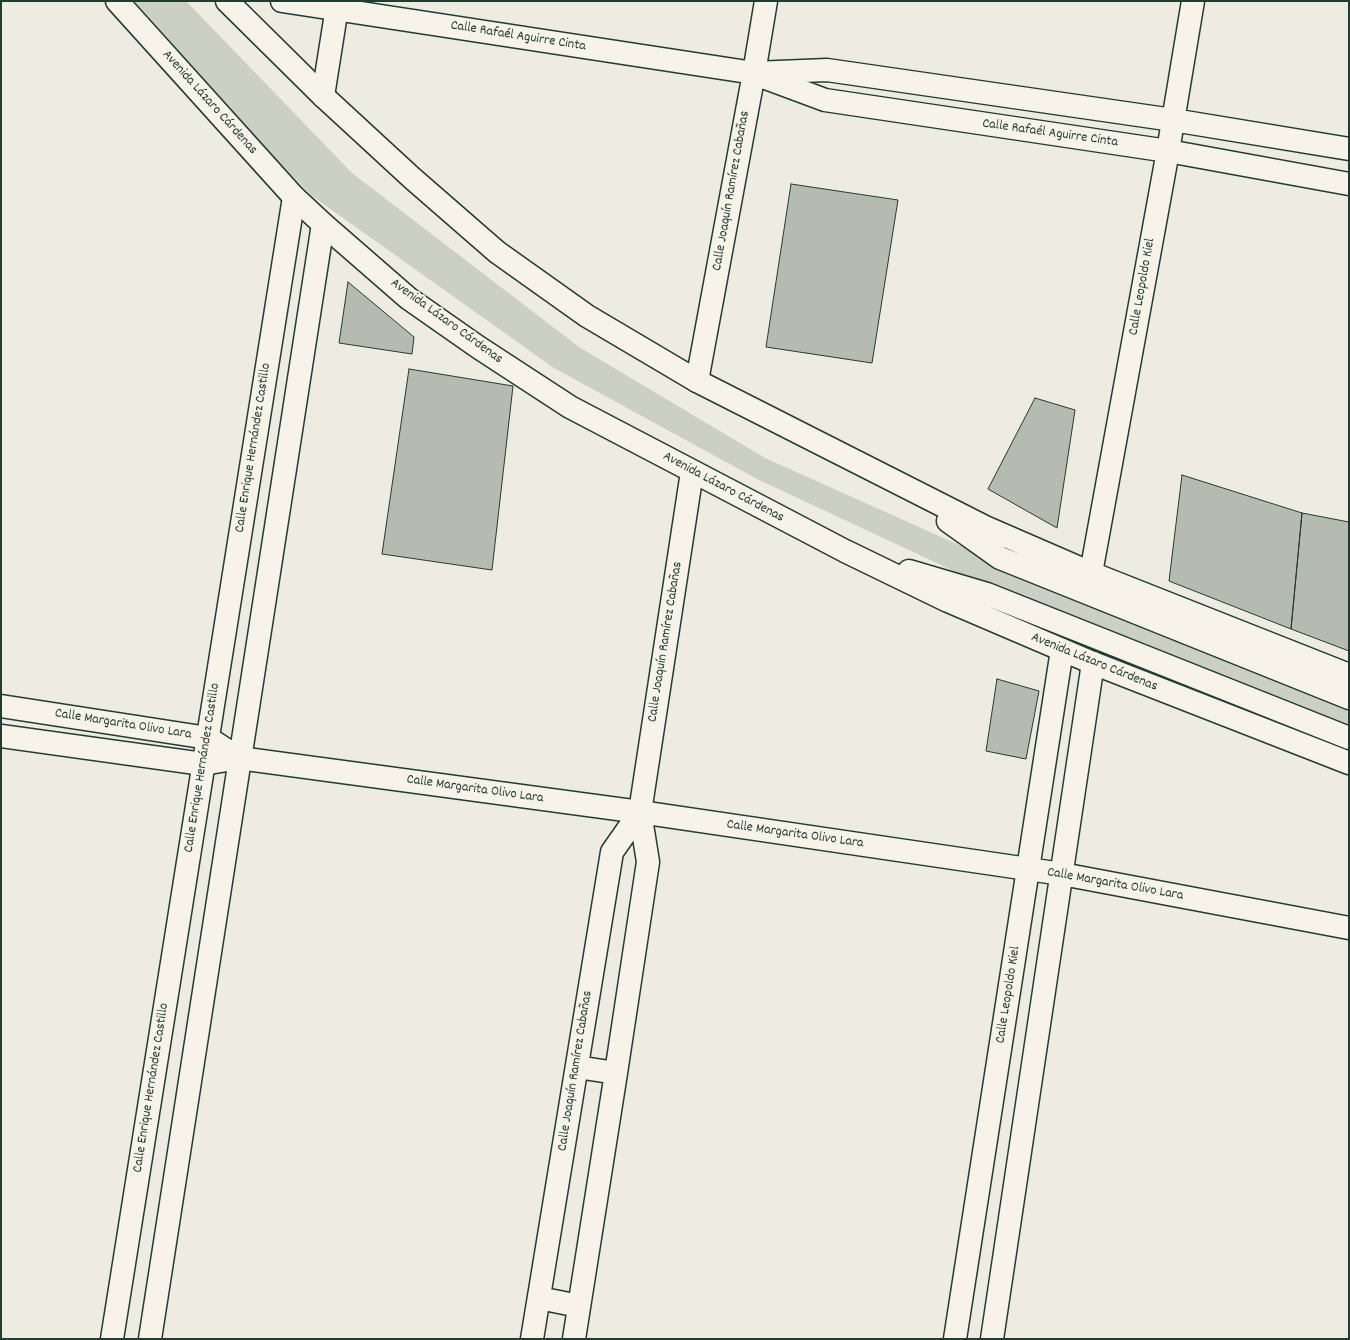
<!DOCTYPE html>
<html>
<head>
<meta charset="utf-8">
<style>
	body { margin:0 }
	#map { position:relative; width:1350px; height:1340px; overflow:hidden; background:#eeece1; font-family:Dekko,sans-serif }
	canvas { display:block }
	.frame { position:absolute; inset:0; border:2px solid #1f3d34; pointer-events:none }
</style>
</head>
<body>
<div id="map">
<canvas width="1350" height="1340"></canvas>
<div class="frame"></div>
</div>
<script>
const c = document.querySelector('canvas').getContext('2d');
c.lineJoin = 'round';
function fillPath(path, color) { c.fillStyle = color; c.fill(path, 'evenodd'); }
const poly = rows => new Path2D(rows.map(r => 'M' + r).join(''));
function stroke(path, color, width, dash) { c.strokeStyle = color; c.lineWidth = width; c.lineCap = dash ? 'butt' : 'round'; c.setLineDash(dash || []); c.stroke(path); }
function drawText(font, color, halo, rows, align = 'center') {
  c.font = font + ' Dekko,sans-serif'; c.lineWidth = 4; c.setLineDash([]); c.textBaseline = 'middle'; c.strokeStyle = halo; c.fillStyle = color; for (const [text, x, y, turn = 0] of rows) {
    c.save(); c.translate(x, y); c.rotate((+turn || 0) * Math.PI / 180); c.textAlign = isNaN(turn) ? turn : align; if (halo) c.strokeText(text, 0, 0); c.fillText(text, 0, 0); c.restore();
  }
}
const green = poly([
	[125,1,186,1,352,173,579,347,765,458,1142,627,1349,709,1349,735,1129,653,757,479,554,368,312,196]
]);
const building = poly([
	[791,184,898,200,872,363,766,347,791,184],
	[348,282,414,337,412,354,339,343,348,282],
	[409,369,513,386,492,570,382,554,409,369],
	[1035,398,1075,410,1057,528,988,489,1035,398],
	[1182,475,1302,513,1291,629,1169,581,1182,475],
	[1302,513,1349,522,1349,651,1291,629,1302,513],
	[997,679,1039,691,1026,759,986,751,997,679]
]);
const minor = poly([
	[282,1,754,73,827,70,1173,120,1349,149],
	[763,77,825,100,1168,151,1349,184],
	[323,96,338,1],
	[697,381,754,73,766,1],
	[1091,573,1168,151,1193,1],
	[1,706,208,738,239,758],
	[1,736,203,764,239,758,640,812,1062,874,1349,928],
	[577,1067,616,1073],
	[539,1298,579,1306],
	[532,1339,612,852,640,812],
	[574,1339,616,1073,648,862,640,812,692,472],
	[955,1339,1062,650],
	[992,1339,1093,663]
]);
const major = poly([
	[112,1339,294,197],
	[150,1339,323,224]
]);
const highway = poly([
	[117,1,294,197,323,224,408,298,478,347,570,407,845,551,948,601,1093,663,1349,763],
	[227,1,323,96,412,178,497,252,587,316,697,381,985,527,1091,573,1349,675],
	[948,521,1000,558,1349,698],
	[909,571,987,594,1349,738]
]);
const streetNames = [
	["Calle Rafaél Aguirre Cinta",518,37,9],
	["Avenida Lázaro Cárdenas",209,103,48],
	["Calle Rafaél Aguirre Cinta",1050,134,8],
	["Calle Joaquín Ramírez Cabañas",732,191,-80],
	["Calle Leopoldo Kiel",1143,287,-80],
	["Avenida Lázaro Cárdenas",446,322,36],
	["Calle Enrique Hernández Castillo",254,448,-81],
	["Avenida Lázaro Cárdenas",723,488,28],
	["Calle Joaquín Ramírez Cabañas",666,642,-81],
	["Avenida Lázaro Cárdenas",1094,663,22],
	["Calle Margarita Olivo Lara",123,725,9],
	["Calle Enrique Hernández Castillo",203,768,-81],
	["Calle Margarita Olivo Lara",475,790,8],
	["Calle Margarita Olivo Lara",795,835,8],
	["Calle Margarita Olivo Lara",1115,885,10],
	["Calle Leopoldo Kiel",1009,995,-81],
	["Calle Joaquín Ramírez Cabañas",576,1071,-81],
	["Calle Enrique Hernández Castillo",152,1088,-81]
];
fillPath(green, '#cccfc4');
fillPath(building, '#b5bbb0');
stroke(building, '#1f3d34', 1);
stroke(minor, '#1f3d34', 25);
stroke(major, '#1f3d34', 25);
stroke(highway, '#1f3d34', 25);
stroke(minor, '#f7f3e8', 22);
stroke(major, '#f7f3e8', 22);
stroke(highway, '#f7f3e8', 22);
drawText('14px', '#1f3d34', '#f7f3e8', streetNames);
</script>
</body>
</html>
